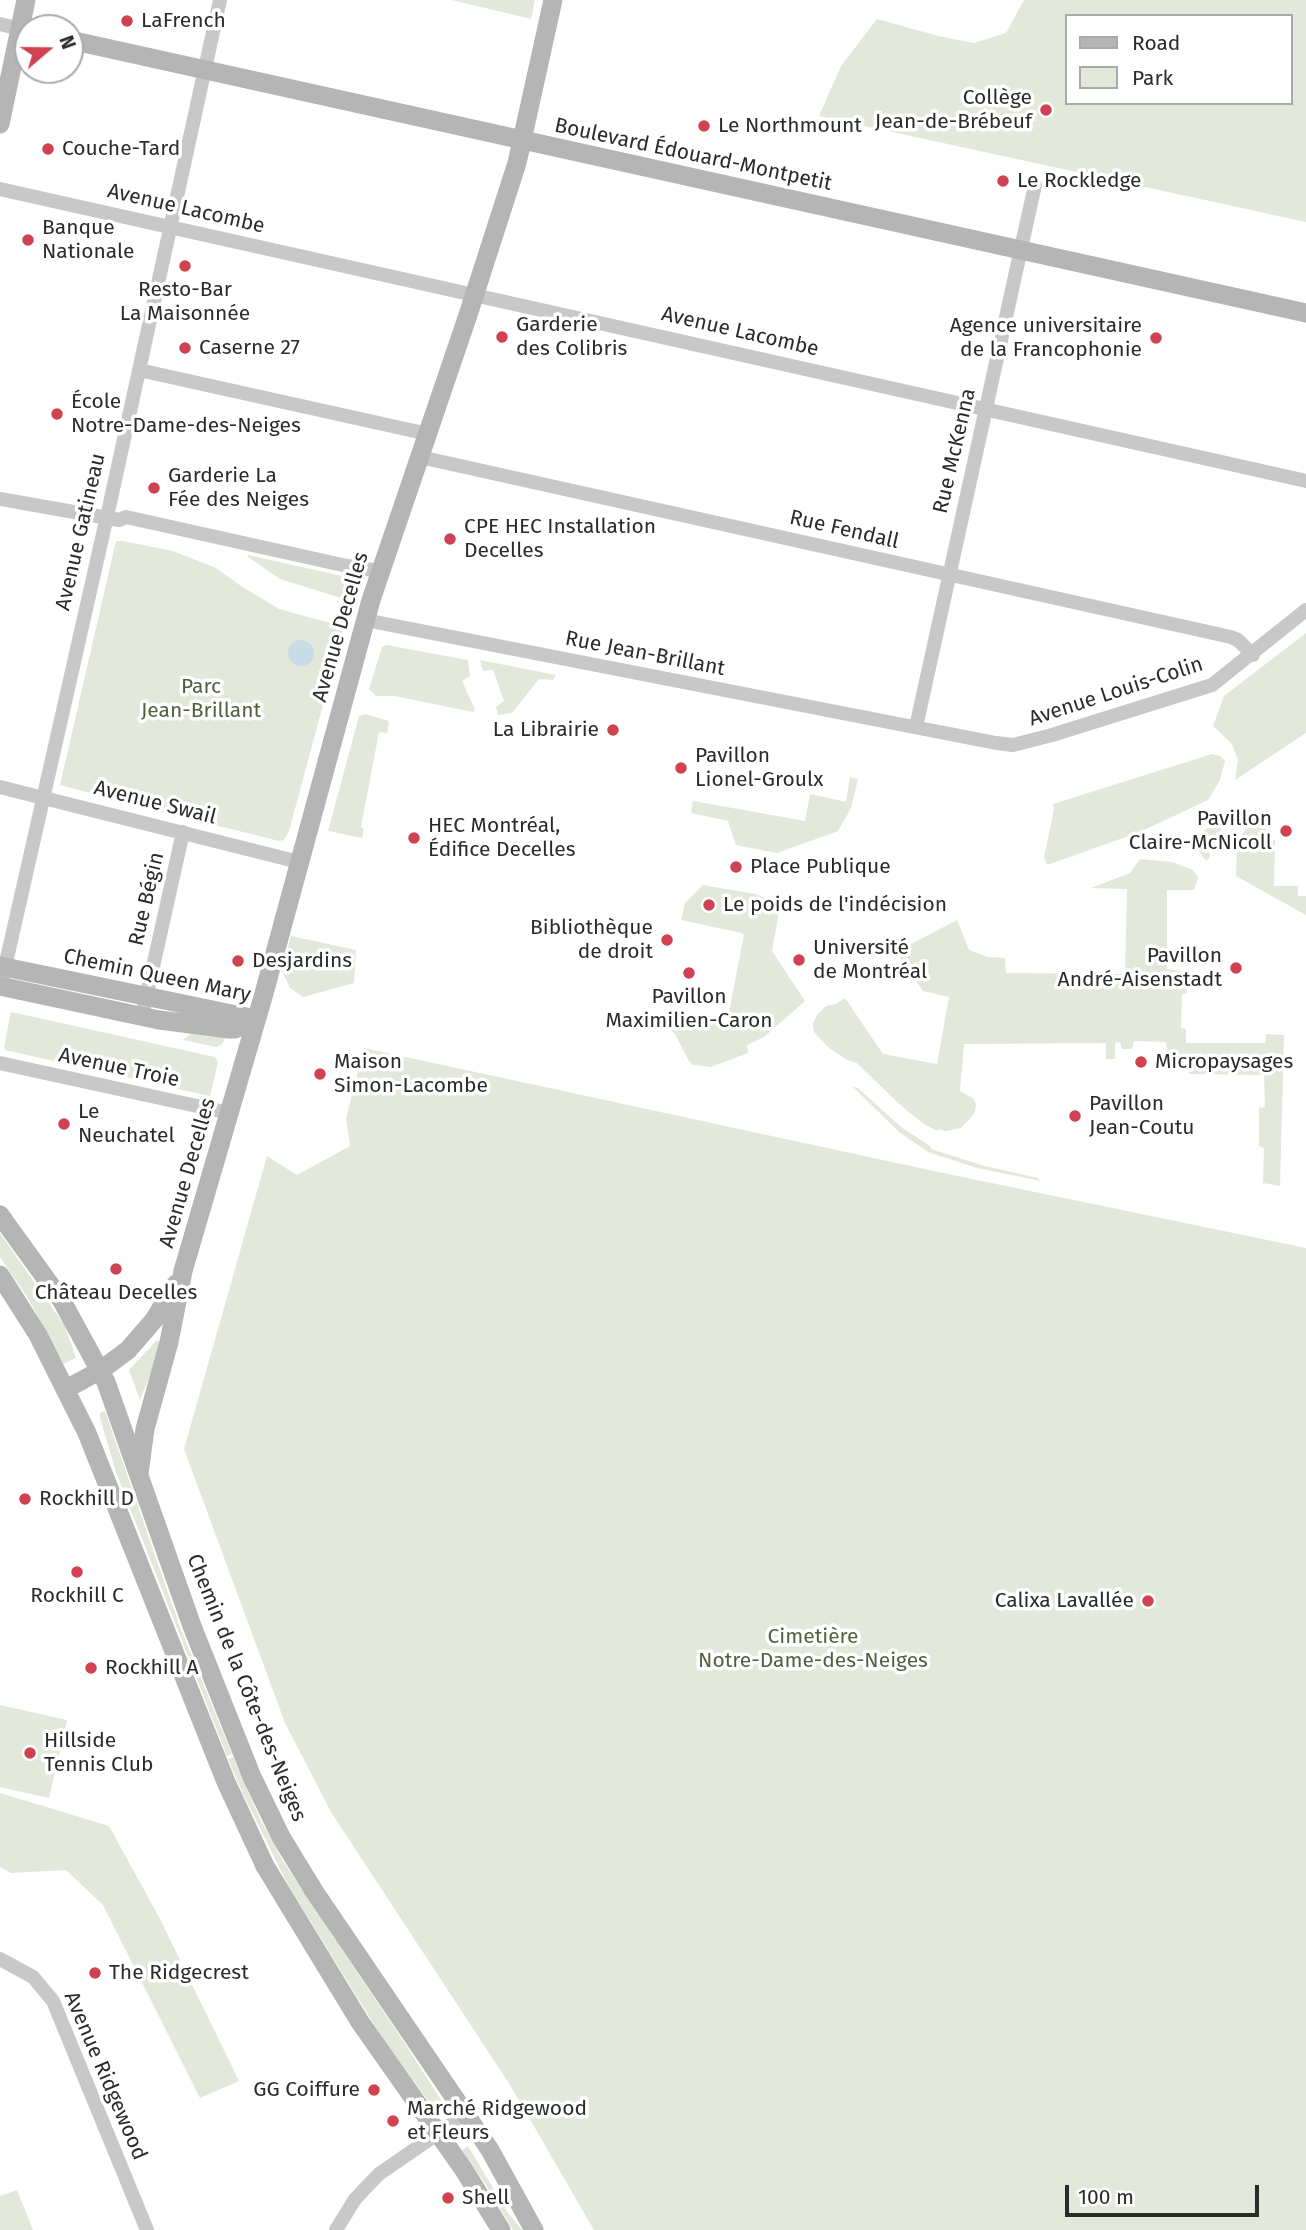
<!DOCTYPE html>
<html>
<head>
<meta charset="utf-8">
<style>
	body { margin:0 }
	#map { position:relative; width:1306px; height:2230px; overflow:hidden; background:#fff; font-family:"Fira Sans",sans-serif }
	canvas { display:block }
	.legend { position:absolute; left:1065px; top:14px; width:228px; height:91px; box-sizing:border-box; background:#fff; border:2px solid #aaa; margin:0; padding:9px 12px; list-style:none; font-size:21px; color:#2b2b2b }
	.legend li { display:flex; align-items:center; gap:14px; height:35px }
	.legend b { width:35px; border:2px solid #aaa }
	.north { position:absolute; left:14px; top:14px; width:70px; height:70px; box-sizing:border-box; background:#fff; border:2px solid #aaa; border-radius:50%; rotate:70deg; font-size:19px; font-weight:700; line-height:28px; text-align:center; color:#2b2b2b }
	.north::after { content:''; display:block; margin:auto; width:24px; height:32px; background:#ce4252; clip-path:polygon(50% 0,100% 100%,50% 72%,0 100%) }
	.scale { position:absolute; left:1065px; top:2185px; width:194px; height:32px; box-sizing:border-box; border:4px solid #2b2b2b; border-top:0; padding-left:9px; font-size:21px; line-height:24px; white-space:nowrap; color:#2b2b2b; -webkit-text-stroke:5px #fff; paint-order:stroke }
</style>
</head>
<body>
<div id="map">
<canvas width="1306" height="2230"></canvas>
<ul class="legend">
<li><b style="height:9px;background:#b5b5b5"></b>Road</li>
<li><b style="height:19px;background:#e2e8da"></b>Park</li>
</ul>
<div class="north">N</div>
<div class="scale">100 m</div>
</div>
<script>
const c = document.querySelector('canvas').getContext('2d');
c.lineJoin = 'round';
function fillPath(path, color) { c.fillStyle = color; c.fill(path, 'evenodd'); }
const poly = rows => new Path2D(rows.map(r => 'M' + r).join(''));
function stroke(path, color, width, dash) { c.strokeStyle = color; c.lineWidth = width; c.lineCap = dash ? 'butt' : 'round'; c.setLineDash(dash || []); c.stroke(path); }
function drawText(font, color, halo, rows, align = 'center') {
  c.font = font + ' "Fira Sans",sans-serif'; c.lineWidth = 7; c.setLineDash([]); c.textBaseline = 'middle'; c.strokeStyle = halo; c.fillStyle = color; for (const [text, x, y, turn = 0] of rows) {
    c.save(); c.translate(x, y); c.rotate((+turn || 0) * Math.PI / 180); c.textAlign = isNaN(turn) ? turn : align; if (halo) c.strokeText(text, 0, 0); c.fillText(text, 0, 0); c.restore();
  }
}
const green = poly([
	[452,0,535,0,531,19],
	[1024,0,1306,0,1306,222,819,116,841,66,877,19,938,36,974,43,1006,33],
	[1066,16,1290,16,1290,103,1066,103],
	[116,541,123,541,173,551,216,568,241,586,279,609,344,627,289,831,284,840,279,841,163,812,60,785],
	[248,555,355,579,351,601,280,579,248,557],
	[1306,633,1306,733,1235,780,1238,760,1232,744,1213,726,1224,696],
	[386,645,468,660,470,676,462,681,475,710,473,712,395,696,376,696,369,689,382,647],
	[480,660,556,675,553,680,539,679,512,713,498,715,496,707,504,701,493,670,483,671],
	[365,714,389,721,387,733,379,732,361,827,364,829,362,838,328,831,359,716],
	[1212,754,1220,756,1225,761,1220,780,1208,800,1140,832,1047,865,1044,857,1054,810,1053,804],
	[850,777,858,779,851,808,838,831,777,853,736,845,728,821,691,813,693,801,805,821,810,794,846,802],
	[1220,820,1222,823,1222,829,1209,847,1210,857,1206,861,1198,850,1199,838,1205,830],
	[1266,821,1266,840,1275,840,1274,886,1298,886,1298,896,1306,896,1306,915,1236,876,1237,841,1251,822],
	[1140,859,1172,862,1193,870,1198,878,1194,890,1167,890,1167,969,1187,972,1187,993,1182,994,1181,1028,1186,1029,1186,1043,1265,1043,1266,1034,1284,1035,1280,1186,1263,1183,1264,1148,1259,1146,1259,1108,1265,1107,1264,1075,1189,1074,1187,1060,1172,1060,1168,1058,1166,1042,1134,1041,1132,1049,1122,1049,1120,1042,1115,1043,1115,1059,1106,1059,1106,1043,964,1044,960,1091,974,1099,976,1105,974,1114,961,1128,946,1131,939,1129,937,1131,921,1122,899,1104,857,1063,847,1060,829,1048,814,1032,813,1023,818,1014,826,1006,836,1004,845,998,883,1054,937,1064,949,997,923,991,896,952,957,920,969,950,988,957,1005,958,1006,973,1125,974,1127,889,1091,888,1130,873],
	[703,885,755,894,779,903,780,906,772,951,805,1001,764,1037,747,1045,748,1053,711,1067,693,1065,689,1061,675,1034,658,1020,651,1016,653,1015,661,1016,672,1021,679,1018,687,1019,688,1017,725,1024,727,1022,744,935,742,933,681,920,685,903],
	[291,936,356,950,354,983,303,997,290,988,282,971],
	[11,1012,215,1057,218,1062,210,1096,5,1050,4,1047],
	[191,1034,221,1037,225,1039,221,1045,216,1047,183,1040],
	[364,1048,943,1173,1306,1248,1306,2230,594,2230,510,2085,331,1812,285,1723,184,1449,267,1156,297,1175,350,1146,346,1118],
	[852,1086,858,1088,901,1127,930,1146,931,1149,981,1165,1038,1178,1041,1181,977,1168,928,1152,899,1132],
	[0,1233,65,1326,76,1358,63,1364,29,1300,0,1257],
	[157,1340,160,1342,150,1375,140,1400,129,1370],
	[105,1411,180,1627,232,1754,227,1756,116,1472,100,1418,100,1413],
	[0,1705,67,1720,49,1798,0,1787],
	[233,1757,260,1819,283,1861,406,2045,443,2103,434,2109,383,2039,288,1885,242,1792,228,1759],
	[0,1793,109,1826,160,1919,239,2081,200,2098,103,1905,66,1870,11,1873,0,1867],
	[468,2146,508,2213,522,2230,513,2230,511,2227,486,2185,462,2150],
	[17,2190,33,2230,0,2230,0,2196]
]);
const water = poly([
	'288 653a13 13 0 1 1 26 0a13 13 0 1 1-26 0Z'
]);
const street = poly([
	[0,24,20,29],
	[0,189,1306,481],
	[139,370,428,434],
	[420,457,1231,637,1238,640,1253,655],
	[0,499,119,520,126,517,347,566,380,571],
	[365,620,996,743,1013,745,1052,735,1212,685,1306,610],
	[916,727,1035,185],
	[0,787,299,862],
	[3,976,110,503,220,0],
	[142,1016,183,832],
	[0,1063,229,1113],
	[0,1959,33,1977,53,2001,147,2230],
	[336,2230,355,2199,379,2174,466,2114]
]);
const secondary = poly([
	[70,40,1306,313],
	[0,124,26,0],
	[0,966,256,1019],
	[0,986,159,1020,229,1029,235,1029,256,1019],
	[0,1215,62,1301,106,1382,192,1626,252,1777,281,1837,314,1891,490,2150,534,2230],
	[0,1275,38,1335,87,1433,226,1782,265,1866,360,2022,464,2170,501,2230],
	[66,1389,101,1370,128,1350,154,1320,176,1284],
	[139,1474,145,1429,169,1342,183,1271,263,997,371,600,468,315,517,163,553,0]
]);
const markers = [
	[127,21,7,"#ce4252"],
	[1046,110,7,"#ce4252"],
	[704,126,7,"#ce4252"],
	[48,149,7,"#ce4252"],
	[1003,181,7,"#ce4252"],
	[28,240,7,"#ce4252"],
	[185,266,7,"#ce4252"],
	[502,337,7,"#ce4252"],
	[1156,338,7,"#ce4252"],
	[185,348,7,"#ce4252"],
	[57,414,7,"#ce4252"],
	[154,488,7,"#ce4252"],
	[450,539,7,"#ce4252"],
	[613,730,7,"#ce4252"],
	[681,768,7,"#ce4252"],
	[1286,831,7,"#ce4252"],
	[414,838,7,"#ce4252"],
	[736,867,7,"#ce4252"],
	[709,905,7,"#ce4252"],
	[667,940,7,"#ce4252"],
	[799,960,7,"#ce4252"],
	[238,961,7,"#ce4252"],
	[1236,968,7,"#ce4252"],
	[689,973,7,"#ce4252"],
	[1141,1062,7,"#ce4252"],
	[320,1074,7,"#ce4252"],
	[1075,1116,7,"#ce4252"],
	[64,1124,7,"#ce4252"],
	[116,1269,7,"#ce4252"],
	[25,1499,7,"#ce4252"],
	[77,1572,7,"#ce4252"],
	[1148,1601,7,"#ce4252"],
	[91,1668,7,"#ce4252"],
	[30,1753,7,"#ce4252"],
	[95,1973,7,"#ce4252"],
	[374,2090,7,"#ce4252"],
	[393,2121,7,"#ce4252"],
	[448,2198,7,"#ce4252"]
];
const poiNames = [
	["LaFrench",141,21],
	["Collège",1032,98,"right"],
	["Jean-de-Brébeuf",1032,122,"right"],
	["Le Northmount",718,126],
	["Couche-Tard",62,149],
	["Le Rockledge",1017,181],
	["Banque",42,228],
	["Nationale",42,252],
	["Resto-Bar",185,290,"center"],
	["La Maisonnée",185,314,"center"],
	["Garderie",516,325],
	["des Colibris",516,349],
	["Agence universitaire",1142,326,"right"],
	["de la Francophonie",1142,350,"right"],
	["Caserne 27",199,348],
	["École",71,402],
	["Notre-Dame-des-Neiges",71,426],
	["Garderie La",168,476],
	["Fée des Neiges",168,500],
	["CPE HEC Installation",464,527],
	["Decelles",464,551],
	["La Librairie",599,730,"right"],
	["Pavillon",695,756],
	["Lionel-Groulx",695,780],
	["Pavillon",1272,819,"right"],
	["Claire-McNicoll",1272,843,"right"],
	["HEC Montréal,",428,826],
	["Édifice Decelles",428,850],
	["Place Publique",750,867],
	["Le poids de l'indécision",723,905],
	["Bibliothèque",653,928,"right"],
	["de droit",653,952,"right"],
	["Université",813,948],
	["de Montréal",813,972],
	["Pavillon",1222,956,"right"],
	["André-Aisenstadt",1222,980,"right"],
	["Desjardins",252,961],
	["Pavillon",689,997,"center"],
	["Maximilien-Caron",689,1021,"center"],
	["Maison",334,1062],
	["Simon-Lacombe",334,1086],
	["Micropaysages",1155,1062],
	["Pavillon",1089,1104],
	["Jean-Coutu",1089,1128],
	["Le",78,1112],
	["Neuchatel",78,1136],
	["Château Decelles",116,1293,"center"],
	["Rockhill D",39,1499],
	["Rockhill C",77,1596,"center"],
	["Calixa Lavallée",1134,1601,"right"],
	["Rockhill A",105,1668],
	["Hillside",44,1741],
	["Tennis Club",44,1765],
	["The Ridgecrest",109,1973],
	["GG Coiffure",360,2090,"right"],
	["Marché Ridgewood",407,2109],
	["et Fleurs",407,2133],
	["Shell",462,2198]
];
const streetNames = [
	["Boulevard Édouard-Montpetit",693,155,12],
	["Avenue Lacombe",186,209,13],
	["Avenue Lacombe",740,332,13],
	["Rue McKenna",955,451,-77],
	["Rue Fendall",844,530,13],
	["Avenue Gatineau",81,532,-77],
	["Avenue Decelles",341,627,-74],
	["Rue Jean-Brillant",645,654,11],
	["Avenue Louis-Colin",1116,692,-18],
	["Avenue Swail",155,803,14],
	["Rue Bégin",147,899,-77],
	["Chemin Queen Mary",157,976,12],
	["Avenue Troie",119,1068,12],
	["Avenue Decelles",188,1173,-74],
	["Chemin de la Côte-des-Neiges",246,1688,68],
	["Avenue Ridgewood",105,2076,67]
];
const parkNames = [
	["Parc",201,687],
	["Jean-Brillant",201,711],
	["Cimetière",813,1637],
	["Notre-Dame-des-Neiges",813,1661]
];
fillPath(green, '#e2e8da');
fillPath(water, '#c9dbe5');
stroke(street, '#c8c8c8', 14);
stroke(secondary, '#b5b5b5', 19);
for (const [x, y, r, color] of markers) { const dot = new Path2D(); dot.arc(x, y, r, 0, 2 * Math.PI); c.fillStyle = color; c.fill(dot); stroke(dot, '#fff', 2.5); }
drawText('21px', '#2b2b2b', '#fff', poiNames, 'left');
drawText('21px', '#2b2b2b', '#fff', streetNames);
drawText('21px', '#50613f', '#fff', parkNames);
</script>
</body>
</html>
